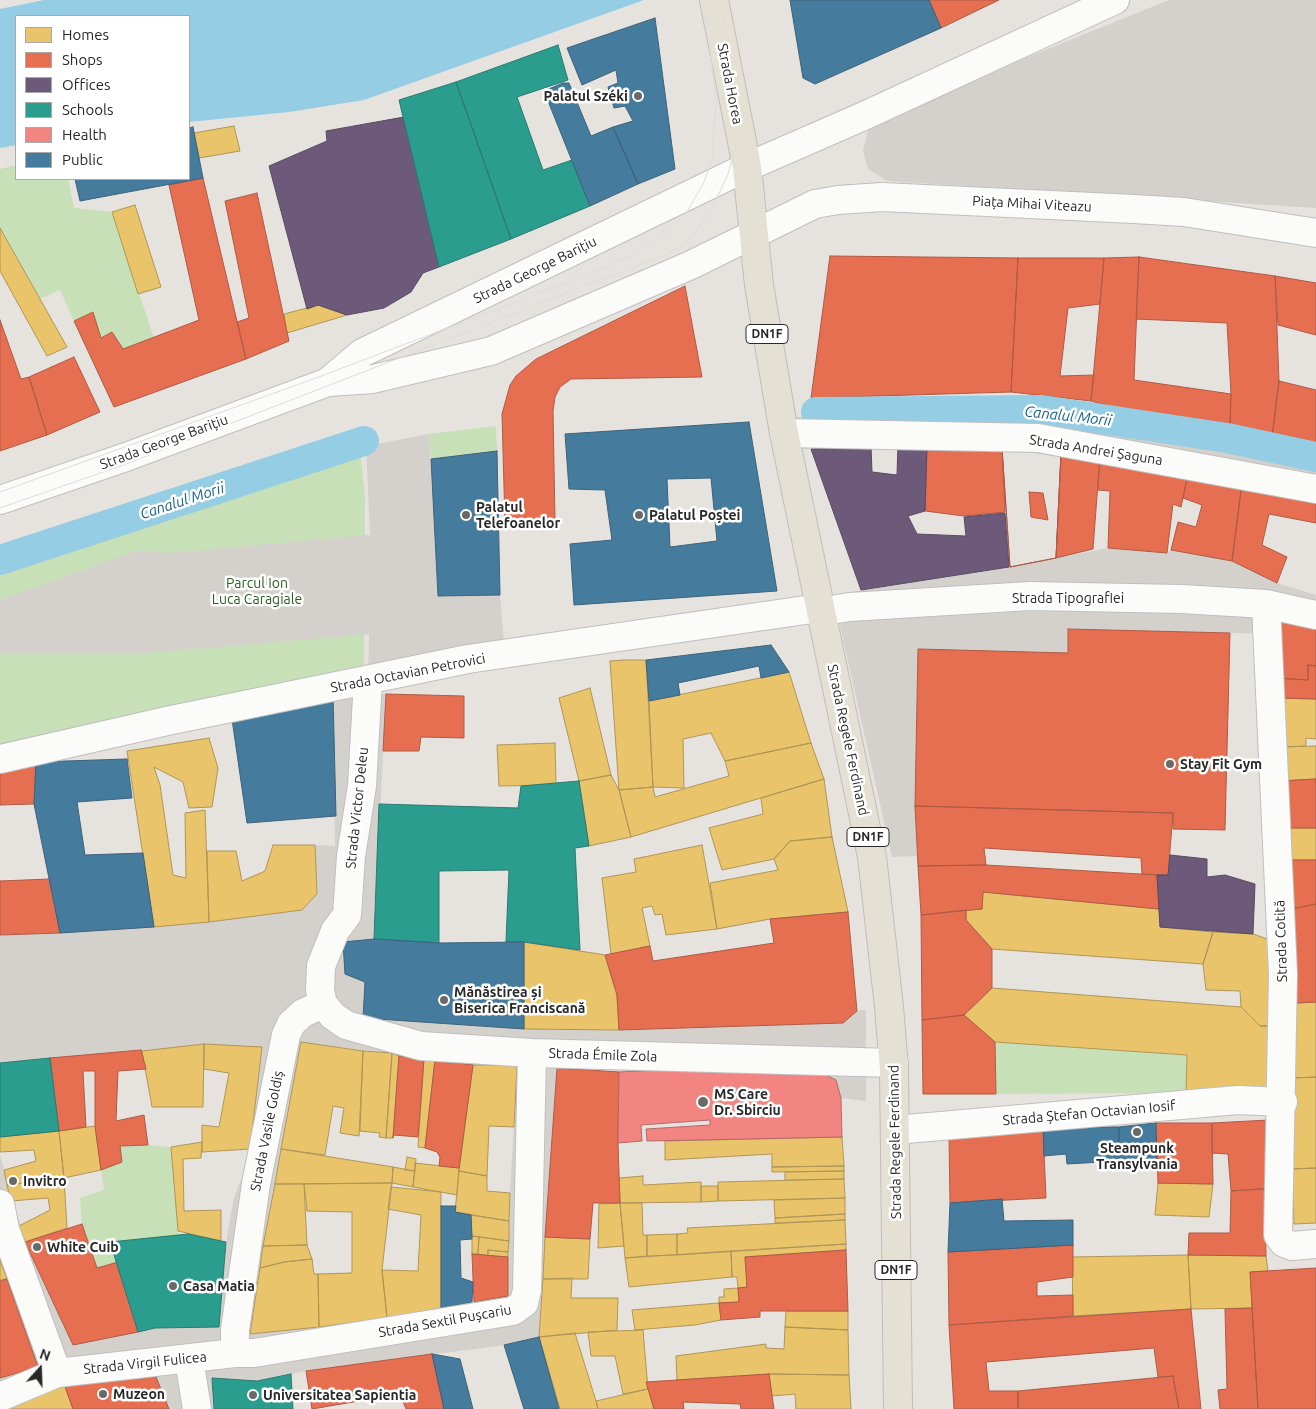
<!DOCTYPE html>
<html>
<head>
<meta charset="utf-8">
<style>
	body { margin:0 }
	#map { position:relative; width:1316px; height:1409px; overflow:hidden; background:#e6e3de; font-family:Ubuntu,sans-serif }
	canvas { display:block }
	.legend { position:absolute; left:15px; top:15px; width:175px; height:165px; box-sizing:border-box; background:#fff; border:1px solid #a9a9a9; margin:0; padding:6px 9px; list-style:none; font-size:15px; color:#282828 }
	.legend li { display:flex; align-items:center; gap:10px; height:25px }
	.legend b { width:25px; border:1px solid #a9a9a9 }
	.north { position:absolute; left:15px; top:1344px; width:50px; height:50px; -webkit-text-stroke:4px #fff; paint-order:stroke; rotate:20deg; font-size:14px; font-weight:700; line-height:20px; text-align:center; color:#282828 }
	.north::after { content:''; display:block; margin:auto; width:18px; height:22px; background:#282828; clip-path:polygon(50% 0,100% 100%,50% 72%,0 100%) }
</style>
</head>
<body>
<div id="map">
<canvas width="1316" height="1409"></canvas>
<ul class="legend">
<li><b style="height:14px;background:#e9c46a"></b>Homes</li>
<li><b style="height:14px;background:#e76f51"></b>Shops</li>
<li><b style="height:14px;background:#6d597a"></b>Offices</li>
<li><b style="height:14px;background:#2a9d8f"></b>Schools</li>
<li><b style="height:14px;background:#f28482"></b>Health</li>
<li><b style="height:14px;background:#457b9d"></b>Public</li>
</ul>
<div class="north">N</div>
</div>
<script>
const c = document.querySelector('canvas').getContext('2d');
c.lineJoin = 'round';
function fillPath(path, color) { c.fillStyle = color; c.fill(path, 'evenodd'); }
const poly = rows => new Path2D(rows.map(r => 'M' + r).join(''));
function stroke(path, color, width, dash) { c.strokeStyle = color; c.lineWidth = width; c.lineCap = dash ? 'butt' : 'round'; c.setLineDash(dash || []); c.stroke(path); }
function drawText(font, color, halo, rows, align = 'center') {
  c.font = font + ' Ubuntu,sans-serif'; c.lineWidth = 5; c.setLineDash([]); c.textBaseline = 'middle'; c.strokeStyle = halo; c.fillStyle = color; for (const [text, x, y, turn = 0] of rows) {
    c.save(); c.translate(x, y); c.rotate((+turn || 0) * Math.PI / 180); c.textAlign = isNaN(turn) ? turn : align; if (halo) c.strokeText(text, 0, 0); c.fillText(text, 0, 0); c.restore();
  }
}
const green = poly([
	[16,165,16,179,68,179,74,208,112,212,154,338,123,350,112,332,101,338,93,312,74,321,60,290,40,299,0,228,0,169],
	[496,426,497,451,431,459,429,434],
	[360,448,365,497,364,676,0,756,0,561],
	[995,1042,1187,1055,1186,1093,996,1094],
	[148,1145,171,1147,179,1235,110,1242,118,1262,97,1268,82,1224,80,1198,104,1190,101,1170,122,1162,120,1146]
]);
const plaza = poly([
	[1169,0,1316,0,1316,208,887,181,868,169,863,151,868,131,885,115],
	[796,417,1041,421,1237,452,1316,469,1316,498,1002,448,871,446,798,449],
	[429,434,438,596,500,595,505,654,368,680,369,634,133,654,0,653,0,600,139,550,169,553,370,535,366,446],
	[1108,548,1167,553,1171,550,1232,561,1277,583,1316,595,1316,623,1276,634,1069,629,1068,653,919,650,915,806,917,856,892,857,833,595,1009,567],
	[386,694,374,939,343,942,365,982,363,1018,524,1029,619,1030,843,1023,857,1011,866,1010,866,1101,841,1098,836,1080,557,1068,539,1337,498,1346,306,1371,257,1381,213,1378,214,1409,0,1409,0,1378,37,1367,0,1260,0,1155,25,1242,73,1345,155,1328,219,1326,226,1242,234,1197,248,1162,262,1048,141,1050,0,1063,0,935,209,922,302,910,317,894,315,845,335,846,333,695],
	[301,1042,473,1065,517,1065,510,1193,508,1296,386,1318,251,1334,263,1246]
]);
const water = poly([
	[44,0,644,0,364,100,289,112,189,122,189,16,16,16,16,145,0,148,0,9]
]);
const homes = poly([
	[234,126,240,151,199,158,194,133,234,126],
	[135,205,161,287,138,294,112,212,135,205],
	[0,228,40,299,67,347,47,356,0,271,0,228],
	[318,305,347,315,287,333,284,314,318,305],
	[624,660,646,660,653,787,619,790,610,661,624,660],
	[789,672,811,743,725,761,711,733,683,739,684,788,653,787,649,701,789,672],
	[590,688,611,775,579,781,559,698,590,688],
	[1276,698,1316,699,1316,739,1306,738,1306,746,1279,747,1276,698],
	[209,738,218,768,212,807,189,808,183,782,154,767,160,785,173,875,186,878,185,813,205,810,209,922,154,927,127,751,209,738],
	[555,743,556,785,499,786,497,745,555,743],
	[811,743,824,779,631,837,619,790,653,787,655,797,729,776,725,761,811,743],
	[1316,746,1316,779,1280,781,1279,747,1316,746],
	[611,775,619,790,631,837,589,846,579,781,611,775],
	[824,779,832,837,790,841,774,859,722,870,709,828,763,814,761,798,824,779],
	[1286,828,1316,828,1316,860,1288,860,1286,828],
	[832,837,848,912,770,919,717,929,710,883,778,870,774,859,790,841,832,837],
	[273,845,315,845,317,894,302,910,209,922,207,851,236,851,242,881,265,871,273,845],
	[702,845,717,929,666,935,662,914,655,915,652,906,642,908,650,946,611,954,602,878,636,872,634,859,702,845],
	[983,892,1159,909,1160,927,1213,932,1203,964,992,949,966,920,966,910,982,909,983,892],
	[1213,932,1253,934,1273,941,1274,1026,1260,1026,1241,1007,1240,991,1206,990,1203,964,1213,932],
	[524,942,605,955,617,995,619,1030,524,1029,524,942],
	[992,988,1241,1007,1260,1026,1274,1026,1273,1096,1186,1093,1187,1055,995,1042,964,1015,992,988],
	[1316,1002,1316,1077,1292,1078,1295,1003,1316,1002],
	[301,1042,363,1051,359,1136,340,1133,344,1108,333,1106,325,1155,281,1149,301,1042],
	[204,1044,203,1107,152,1107,142,1051,204,1044],
	[204,1044,262,1047,250,1149,202,1152,202,1125,219,1127,229,1073,204,1069,204,1044],
	[363,1051,392,1053,386,1138,379,1137,380,1133,360,1131,363,1051],
	[392,1053,399,1056,393,1138,386,1138,392,1053],
	[424,1059,435,1060,425,1148,418,1147,424,1059],
	[473,1065,517,1065,514,1127,489,1126,487,1176,459,1171,473,1065],
	[1316,1077,1316,1168,1292,1169,1292,1078,1316,1077],
	[95,1126,101,1170,64,1178,59,1131,95,1126],
	[59,1131,64,1178,7,1185,4,1170,36,1161,34,1150,0,1152,0,1137,59,1131],
	[842,1137,844,1166,772,1167,772,1154,665,1160,665,1141,842,1137],
	[202,1142,201,1158,183,1159,184,1211,221,1210,221,1241,178,1231,171,1147,202,1142],
	[281,1149,393,1167,392,1183,275,1184,281,1149],
	[407,1157,416,1159,415,1171,405,1170,407,1157],
	[415,1163,459,1168,457,1195,413,1187,415,1163],
	[844,1166,844,1171,772,1172,772,1167,844,1166],
	[393,1167,415,1171,413,1187,392,1183,393,1167],
	[1316,1168,1316,1223,1294,1224,1292,1169,1316,1168],
	[459,1171,487,1176,487,1191,510,1193,509,1221,455,1212,459,1171],
	[844,1171,844,1179,785,1180,785,1172,844,1171],
	[643,1176,643,1185,701,1182,701,1202,620,1203,619,1178,643,1176],
	[64,1178,67,1228,25,1242,19,1226,50,1210,48,1198,11,1201,7,1185,64,1178],
	[844,1179,845,1198,718,1201,718,1182,844,1179],
	[392,1183,382,1270,387,1318,319,1327,318,1274,352,1273,352,1212,307,1211,304,1184,392,1183],
	[1158,1183,1213,1184,1209,1217,1155,1215,1158,1183],
	[275,1184,304,1184,307,1245,263,1246,275,1184],
	[701,1186,718,1186,718,1201,701,1202,701,1186],
	[391,1187,441,1192,441,1308,387,1318,382,1270,418,1271,421,1215,388,1209,391,1187],
	[845,1198,845,1214,775,1218,774,1200,845,1198],
	[620,1203,642,1203,643,1235,647,1235,647,1256,625,1258,620,1203],
	[620,1203,624,1246,598,1248,599,1204,620,1203],
	[845,1214,845,1220,775,1223,775,1218,845,1214],
	[471,1215,509,1221,509,1241,472,1236,471,1215],
	[845,1220,846,1244,677,1255,677,1234,688,1233,687,1228,845,1220],
	[677,1234,677,1255,647,1256,647,1235,677,1234],
	[472,1236,479,1237,478,1254,472,1254,472,1236],
	[479,1237,509,1241,508,1252,488,1250,488,1256,478,1254,479,1237],
	[545,1237,590,1239,588,1279,543,1279,545,1237],
	[846,1244,846,1250,745,1257,747,1287,738,1288,737,1277,732,1277,731,1251,846,1244],
	[307,1245,312,1259,284,1262,260,1268,263,1246,307,1245],
	[488,1250,508,1252,508,1257,488,1256,488,1250],
	[731,1251,732,1277,629,1287,625,1258,731,1251],
	[1188,1255,1191,1309,1073,1316,1072,1257,1188,1255],
	[1188,1255,1266,1256,1268,1271,1250,1272,1252,1308,1191,1309,1188,1255],
	[312,1259,314,1274,318,1274,319,1327,250,1334,260,1268,284,1262,312,1259],
	[0,1260,7,1279,0,1280,0,1260],
	[572,1278,571,1298,618,1298,617,1330,539,1337,543,1279,572,1278],
	[738,1288,739,1302,719,1303,719,1297,724,1297,724,1289,738,1288],
	[719,1303,721,1320,695,1325,635,1330,632,1310,719,1303],
	[786,1311,848,1311,848,1330,785,1327,786,1311],
	[785,1327,848,1330,849,1375,769,1374,677,1380,676,1356,766,1344,766,1348,784,1349,785,1327],
	[643,1330,648,1389,623,1394,615,1356,591,1356,588,1332,643,1330],
	[575,1333,596,1401,598,1409,560,1409,539,1337,575,1333],
	[769,1374,849,1375,851,1409,796,1409,795,1394,772,1396,769,1374],
	[64,1384,73,1409,4,1409,64,1384],
	[648,1389,654,1409,598,1409,596,1401,648,1389]
]);
const shops = poly([
	[929,0,999,0,941,28,929,0],
	[203,178,246,359,114,407,74,321,93,312,101,338,112,332,123,349,199,320,169,185,203,178],
	[257,193,289,341,246,359,237,322,249,318,225,201,257,193],
	[830,256,1018,258,1011,392,811,398,830,256],
	[1139,257,1134,380,1231,394,1230,427,1120,409,1091,401,1104,258,1139,257],
	[1139,257,1275,276,1279,381,1272,437,1230,427,1231,394,1227,323,1136,319,1139,257],
	[1018,258,1104,258,1100,304,1068,308,1060,376,1094,375,1091,401,1011,392,1018,258],
	[1275,276,1316,283,1316,335,1278,325,1275,276],
	[685,286,702,377,571,379,560,387,555,397,553,411,555,519,505,523,502,414,510,385,516,376,536,359,685,286],
	[0,320,21,379,29,377,47,435,0,451,0,320],
	[74,357,100,412,47,435,29,377,74,357],
	[1279,381,1316,390,1316,447,1272,437,1279,381],
	[927,446,1002,448,1005,512,964,516,925,511,927,446],
	[1002,448,1061,454,1056,558,1010,567,1002,448],
	[1029,492,1043,493,1048,520,1031,517,1029,492],
	[1002,448,1061,454,1056,558,1010,567,1002,448],
	[1061,454,1100,456,1093,549,1056,558,1061,454],
	[1100,456,1188,474,1181,507,1173,504,1167,553,1108,548,1110,491,1098,490,1100,456],
	[1188,474,1242,483,1232,561,1171,550,1178,522,1196,527,1202,505,1183,498,1188,474],
	[1242,483,1316,498,1316,523,1269,514,1262,545,1287,557,1277,583,1232,561,1242,483],
	[1276,615,1316,623,1316,666,1308,665,1308,680,1276,678,1276,615],
	[1068,629,1230,633,1225,830,1173,829,1173,813,915,806,918,649,1068,653,1068,629],
	[1308,665,1316,666,1316,699,1276,698,1276,678,1308,680,1308,665],
	[386,694,464,696,464,738,421,737,419,751,383,751,386,694],
	[36,762,34,804,0,805,0,769,36,762],
	[1316,779,1316,828,1286,828,1280,781,1316,779],
	[915,806,1173,813,1168,875,1142,874,1141,858,984,848,986,865,918,866,915,806],
	[1288,860,1316,860,1316,904,1291,909,1288,860],
	[986,865,1157,875,1159,909,983,892,982,909,921,915,918,866,986,865],
	[50,879,60,933,0,935,0,881,50,879],
	[1316,904,1316,1002,1295,1003,1291,909,1316,904],
	[966,910,966,920,992,949,992,988,964,1015,922,1020,921,915,966,910],
	[848,912,857,1011,843,1023,619,1030,617,995,605,955,650,946,653,961,774,943,770,919,848,912],
	[964,1015,995,1042,996,1094,923,1094,922,1020,964,1015],
	[141,1050,146,1069,118,1071,116,1121,144,1115,148,1145,120,1146,122,1162,101,1170,95,1126,95,1071,83,1071,86,1127,59,1131,50,1058,141,1050],
	[399,1056,424,1059,418,1137,394,1135,393,1138,399,1056],
	[435,1060,473,1065,459,1168,439,1166,440,1157,437,1152,425,1148,435,1060],
	[557,1068,619,1072,618,1143,620,1203,593,1203,590,1239,545,1237,557,1068],
	[1269,1120,1272,1188,1231,1191,1228,1154,1212,1153,1212,1123,1269,1120],
	[1156,1123,1212,1123,1213,1184,1158,1183,1156,1123],
	[1043,1127,1046,1198,950,1203,949,1137,1043,1127],
	[1265,1189,1266,1256,1188,1255,1189,1233,1230,1233,1231,1191,1265,1189],
	[82,1224,97,1268,118,1262,138,1332,73,1345,25,1242,82,1224],
	[1073,1245,1073,1277,1037,1282,1037,1296,1073,1295,1073,1316,949,1325,948,1252,1073,1245],
	[846,1250,848,1311,760,1311,760,1317,721,1320,719,1303,739,1302,738,1288,747,1287,745,1257,846,1250],
	[472,1254,508,1257,508,1296,474,1302,472,1254],
	[1316,1268,1316,1409,1258,1409,1250,1272,1316,1268],
	[7,1279,38,1367,0,1378,0,1281,7,1279],
	[1252,1308,1258,1409,1220,1409,1218,1390,1227,1389,1225,1309,1252,1308],
	[1191,1309,1201,1409,1179,1409,1173,1376,1158,1377,1154,1348,986,1362,989,1391,1018,1391,1018,1409,954,1409,949,1325,1191,1309],
	[432,1354,444,1409,406,1409,400,1394,312,1409,306,1371,432,1354],
	[769,1374,774,1409,741,1409,740,1404,683,1402,684,1409,654,1409,646,1382,769,1374],
	[1173,1376,1179,1409,1018,1409,1018,1391,1173,1376],
	[156,1377,169,1409,73,1409,64,1384,156,1377]
]);
const offices = poly([
	[404,117,439,267,423,273,411,292,384,308,347,315,318,305,307,309,269,166,327,141,326,131,404,117],
	[898,444,927,446,925,511,908,516,917,534,966,536,964,517,1005,513,1009,567,861,590,811,449,871,446,872,472,897,475,898,444],
	[1170,855,1207,859,1207,877,1225,875,1255,884,1253,934,1160,927,1157,875,1168,875,1170,855]
]);
const schools = poly([
	[558,45,568,80,517,97,543,170,572,160,590,206,511,239,456,82,558,45],
	[456,82,511,239,439,267,399,100,456,82],
	[579,781,589,846,575,848,580,950,524,942,506,942,509,870,439,871,439,943,374,939,379,804,518,808,521,786,579,781],
	[50,1058,59,1131,0,1137,0,1063,50,1058],
	[188,1234,226,1242,219,1327,155,1328,138,1332,110,1242,188,1234],
	[291,1374,293,1409,214,1409,212,1378,257,1381,291,1374]
]);
const health = poly([
	[678,1069,821,1073,836,1080,841,1098,842,1137,647,1141,646,1129,710,1125,710,1120,641,1125,642,1141,618,1143,619,1072,678,1069]
]);
const public = poly([
	[790,0,929,0,941,28,815,84,803,78,790,0],
	[655,18,675,169,638,184,613,127,633,121,625,106,614,108,608,87,618,83,616,70,582,85,567,48,655,18],
	[563,83,569,83,591,136,613,127,638,184,590,206,544,91,563,83],
	[193,127,203,178,80,201,75,179,189,179,189,128,193,127],
	[749,422,777,591,574,605,570,544,612,540,605,490,569,489,565,434,749,422],
	[711,478,717,541,670,547,667,479,711,478],
	[497,451,500,595,438,596,431,459,497,451],
	[771,645,789,672,761,678,759,666,678,683,680,695,649,701,646,660,771,645],
	[333,695,336,816,247,823,232,719,333,695],
	[127,759,132,798,77,802,85,855,143,853,154,927,60,933,34,804,36,762,127,759],
	[374,939,439,943,524,942,524,1029,363,1018,365,982,345,974,343,942,374,939],
	[1156,1123,1157,1169,1118,1169,1119,1127,1156,1123],
	[1043,1127,1119,1127,1119,1161,1067,1164,1066,1154,1044,1156,1043,1127],
	[1002,1199,1004,1221,1073,1220,1073,1245,948,1252,950,1203,1002,1199],
	[441,1206,456,1206,455,1212,471,1215,472,1239,460,1240,461,1278,473,1282,472,1302,441,1308,441,1206],
	[539,1337,559,1409,524,1409,504,1345,539,1337],
	[432,1354,460,1359,473,1409,444,1409,432,1354]
]);
const canal = poly([
	[816,412,1042,410,1227,438,1316,457],
	[0,560,364,441]
]);
const street = poly([
	[784,433,1038,438,1316,489],
	[1266,604,1283,974,1278,1235,1284,1243,1292,1246,1316,1244],
	[820,612,849,607,1030,596,1181,599,1266,604,1316,615],
	[0,759,167,721,468,659,819,608],
	[323,1004,333,1016,346,1025,421,1046,532,1053,894,1063],
	[895,1130,1238,1100,1283,1102],
	[0,1204,5,1229,57,1373],
	[235,1353,235,1330,256,1184,286,1035,291,1024,303,1013,323,1004,320,990,321,966,335,931,347,915,351,856,362,786,368,680],
	[189,1359,197,1409],
	[0,1397,57,1373,235,1353,254,1353,513,1311,524,1303,527,1290,532,1053]
]);
const secondary = poly([
	[328,382,362,353,747,167,866,115,1115,0],
	[0,500,126,457,328,382,373,379,491,351,691,265,815,204,838,200,882,197,1134,209,1184,212,1316,233]
]);
const primary = poly([
	[714,0,747,167,759,285,784,433,872,857,889,1007,894,1069,898,1409]
]);
const tram = poly([
	[0,492,316,378,592,273,637,253,656,241,684,217,704,182,712,159,716,102,704,0],
	[0,508,126,464,665,255,681,246,695,234,715,202,728,174,736,144,736,98,721,0]
]);
const markers = [
	[638,96,5,"#6a6968"],
	[466,515,5,"#6a6968"],
	[639,515,5,"#6a6968"],
	[1170,764,5,"#6a6968"],
	[444,1000,5,"#6a6968"],
	[703,1102,6,"#6a6968"],
	[1137,1132,5,"#6a6968"],
	[13,1181,5,"#6a6968"],
	[37,1247,5,"#6a6968"],
	[173,1286,5,"#6a6968"],
	[103,1394,5,"#6a6968"],
	[253,1395,5,"#6a6968"]
];
const shields = [
	[767,334,42],
	[868,837,42],
	[896,1270,42]
];
const shieldNames = [
	["DN1F",767,334],
	["DN1F",868,837],
	["DN1F",896,1270]
];
const streetNames = [
	["Strada Horea",730,84,79],
	["Piața Mihai Viteazu",1032,204,3],
	["Strada George Barițiu",535,270,-26],
	["Strada George Barițiu",164,442,-20],
	["Strada Andrei Șaguna",1096,450,9],
	["Strada Tipografiei",1068,598],
	["Strada Octavian Petrovici",408,673,-11],
	["Strada Regele Ferdinand",848,740,78],
	["Strada Victor Deleu",357,808,-84],
	["Strada Cotită",1281,941,-92],
	["Strada Émile Zola",603,1055,2],
	["Strada Ștefan Octavian Iosif",1089,1113,-5],
	["Strada Vasile Goldiș",267,1131,-79],
	["Strada Regele Ferdinand",895,1142,-91],
	["Strada Sextil Pușcariu",445,1321,-10],
	["Strada Virgil Fulicea",145,1363,-6]
];
const poiNames = [
	["Palatul Széki",628,96,"right"],
	["Palatul",476,507],
	["Telefoanelor",476,523],
	["Palatul Poștei",649,515],
	["Stay Fit Gym",1180,764],
	["Mănăstirea și",454,992],
	["Biserica Franciscană",454,1008],
	["MS Care",714,1094],
	["Dr. Sbirciu",714,1110],
	["Steampunk",1137,1148,"center"],
	["Transylvania",1137,1164,"center"],
	["Invitro",23,1181],
	["White Cuib",47,1247],
	["Casa Matia",183,1286],
	["Muzeon",113,1394],
	["Universitatea Sapientia",263,1395]
];
const parkNames = [
	["Parcul Ion",257,583],
	["Luca Caragiale",257,599]
];
const waterNames = [
	["Canalul Morii",1068,416,6],
	["Canalul Morii",182,501,-18]
];
fillPath(green, '#c7e0b8');
fillPath(plaza, '#d4d1cc');
fillPath(water, '#95cde4');
fillPath(homes, '#e9c46a');
stroke(homes, '#af9556', 1);
fillPath(shops, '#e76f51');
stroke(shops, '#ae5a45', 1);
fillPath(offices, '#6d597a');
stroke(offices, '#584a61', 1);
fillPath(schools, '#2a9d8f');
stroke(schools, '#297a70', 1);
fillPath(health, '#f28482');
stroke(health, '#b56867', 1);
fillPath(public, '#457b9d');
stroke(public, '#3c627a', 1);
stroke(canal, '#95cde4', 30);
stroke(street, '#c0bfbf', 30);
stroke(secondary, '#c0bfbf', 30);
stroke(primary, '#bfbdbc', 30);
stroke(street, '#fbfbfa', 28);
stroke(secondary, '#fbfbfa', 28);
stroke(primary, '#e4e1d4', 28);
stroke(tram, '#dddcdd', 1);
for (const [x, y, r, color] of markers) { const dot = new Path2D(); dot.arc(x, y, r, 0, 2 * Math.PI); c.fillStyle = color; c.fill(dot); stroke(dot, '#fff', 2); }
for (const [x, y, w] of shields) { const box = new Path2D(); box.roundRect(x - w / 2, y - 9.5, w, 19, 4); c.fillStyle = '#fff'; c.fill(box); stroke(box, '#282828', 1); }
drawText('bold 12px', '#282828', null, shieldNames);
drawText('14px', '#282828', '#fff', streetNames);
drawText('bold 14px', '#282828', '#fff', poiNames, 'left');
drawText('14px', '#29601d', '#fff', parkNames);
drawText('italic 15px', '#14618f', '#fff', waterNames);
</script>
</body>
</html>
